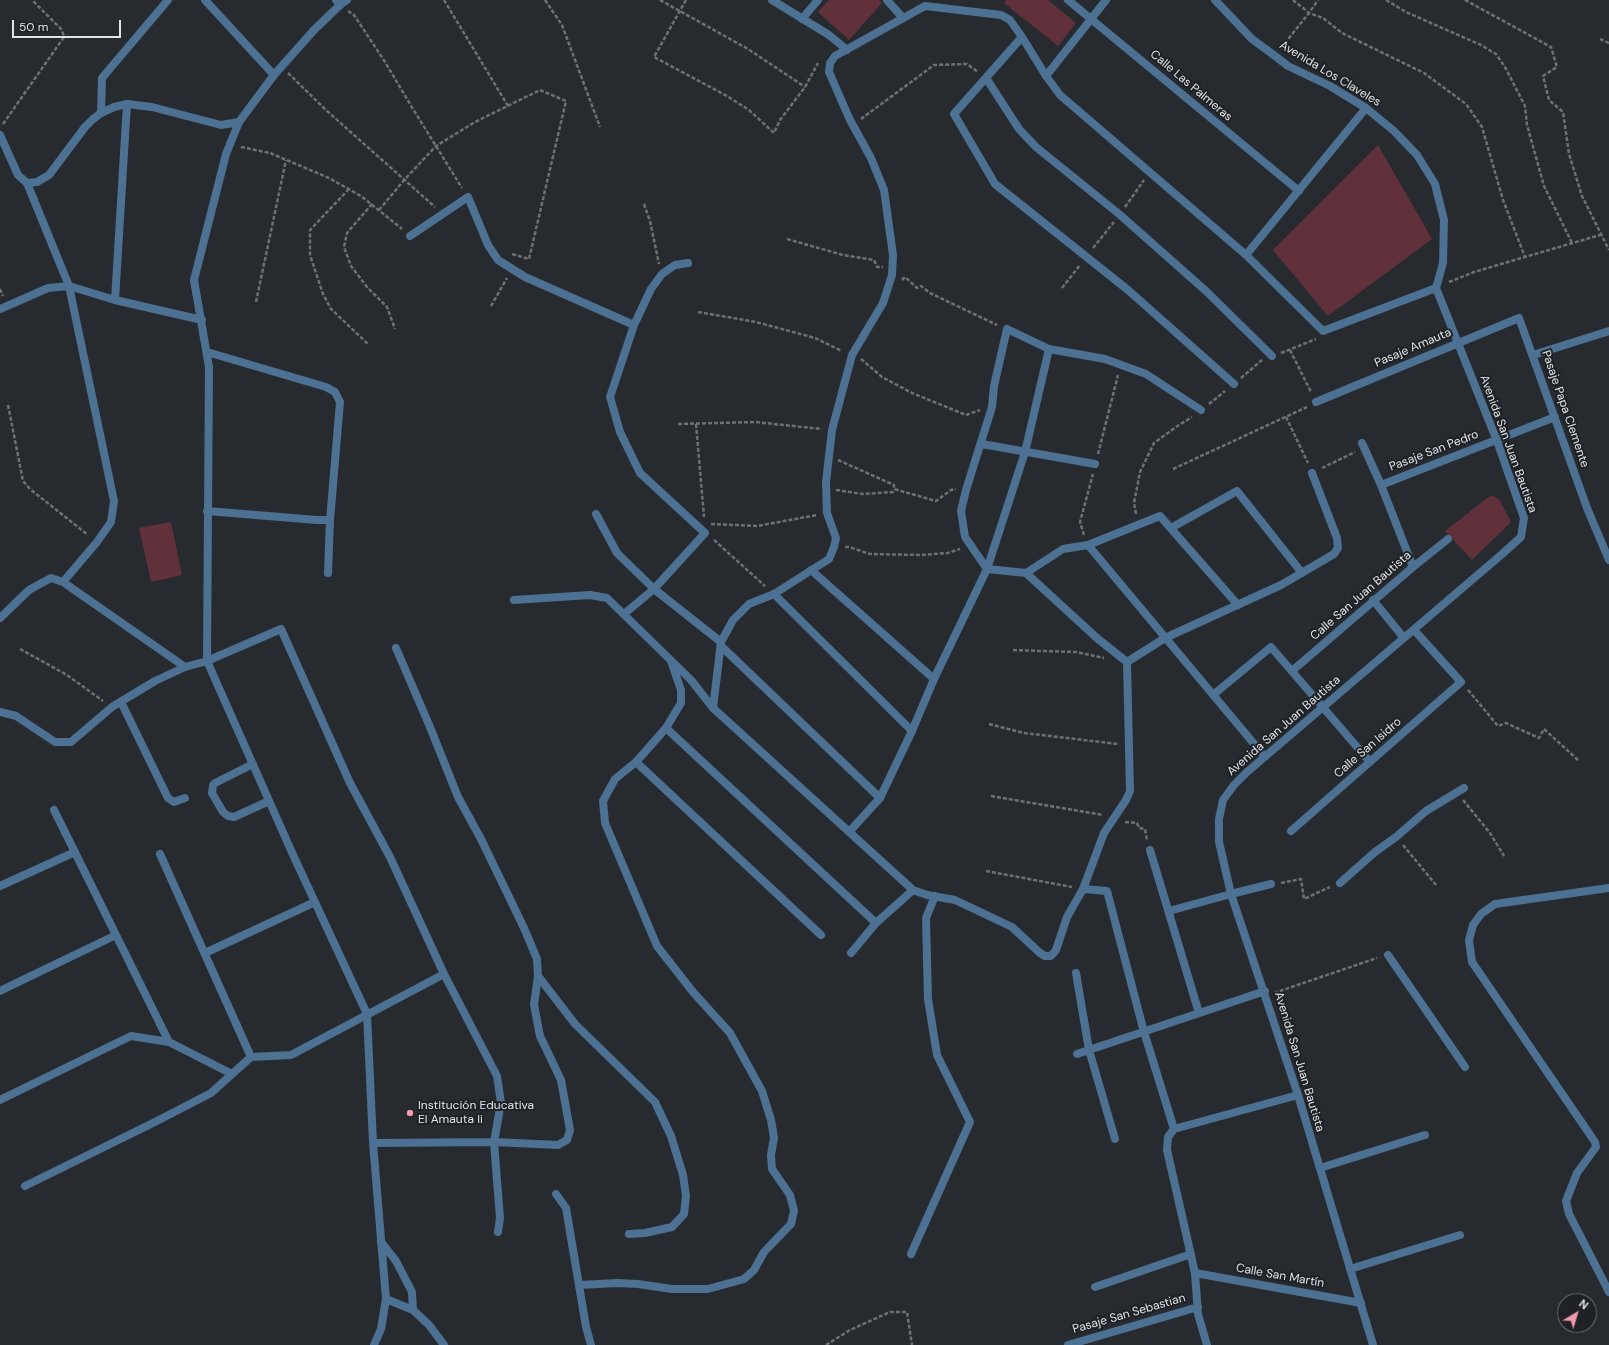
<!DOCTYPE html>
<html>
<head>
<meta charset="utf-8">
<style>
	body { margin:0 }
	#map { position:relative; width:1609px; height:1345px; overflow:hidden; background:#272b2f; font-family:"DM Sans",sans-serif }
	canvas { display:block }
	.north { position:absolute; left:1557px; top:1293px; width:40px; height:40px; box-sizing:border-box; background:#1e2226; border:1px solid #6c6f73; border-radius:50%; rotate:38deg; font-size:11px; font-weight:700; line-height:16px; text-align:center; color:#e1e3e6 }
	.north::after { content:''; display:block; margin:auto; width:14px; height:18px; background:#f39aac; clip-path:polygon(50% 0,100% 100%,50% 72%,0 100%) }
	.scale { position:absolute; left:12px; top:20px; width:109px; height:18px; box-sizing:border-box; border:2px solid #e1e3e6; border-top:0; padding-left:5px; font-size:12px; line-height:14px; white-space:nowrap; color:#e1e3e6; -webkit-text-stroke:3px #1e2226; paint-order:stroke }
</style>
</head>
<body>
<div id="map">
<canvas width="1609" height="1345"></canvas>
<div class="north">N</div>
<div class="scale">50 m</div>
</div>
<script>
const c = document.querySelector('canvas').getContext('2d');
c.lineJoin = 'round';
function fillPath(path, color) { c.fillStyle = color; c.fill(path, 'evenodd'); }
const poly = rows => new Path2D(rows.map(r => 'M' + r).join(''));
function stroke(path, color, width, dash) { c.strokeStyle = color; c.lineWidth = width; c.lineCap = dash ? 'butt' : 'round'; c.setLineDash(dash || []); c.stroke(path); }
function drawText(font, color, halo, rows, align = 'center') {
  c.font = font + ' "DM Sans",sans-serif'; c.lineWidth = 4; c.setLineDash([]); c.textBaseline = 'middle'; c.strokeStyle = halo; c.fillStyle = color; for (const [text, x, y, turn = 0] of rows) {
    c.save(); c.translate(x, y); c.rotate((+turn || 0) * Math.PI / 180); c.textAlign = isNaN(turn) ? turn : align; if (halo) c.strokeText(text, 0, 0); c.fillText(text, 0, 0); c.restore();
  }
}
const green = poly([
	[829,0,879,0,882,3,849,40,818,12],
	[1006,0,1048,0,1076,23,1058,46,1004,3],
	[1378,145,1432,239,1328,316,1273,250],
	[1491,495,1499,499,1511,522,1472,560,1445,531],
	[171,522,182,575,151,582,139,528]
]);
const path = poly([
	[444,0,508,106],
	[545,0,562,25,600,127],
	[660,0,748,49,805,87],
	[686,0,654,57,727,96,749,110,774,133,780,120,805,87,818,63],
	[1293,0,1309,13,1323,18,1342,33,1424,73,1466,104,1482,127,1503,200,1525,257],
	[1386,0,1406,12,1481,45,1496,54,1505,67,1525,106,1527,125,1544,186,1572,243],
	[1465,0,1551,47,1557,67,1543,76,1549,100,1563,112,1569,154,1582,196,1609,250],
	[348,11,354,15,385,62,413,109,462,188],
	[1600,39,1609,43],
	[1281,48,1309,13,1318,0],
	[288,73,327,111,435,207],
	[861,119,934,65,967,64,978,72],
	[3,124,64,37,62,30,32,0],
	[241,147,270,153,329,178,361,196,402,229],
	[349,189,310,230,310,255,323,294,331,309,368,344],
	[372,204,347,233,344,247,351,266,367,287,387,307,395,329],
	[644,204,650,221,659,264],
	[1125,207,1144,180],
	[379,210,405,179,436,146,475,122,540,90,566,101,529,259,512,254],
	[787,239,843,255,874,260,877,267,883,267],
	[1093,248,1114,222],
	[902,280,905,277,917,288,921,286,930,293,997,325],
	[1449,282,1474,272,1600,235],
	[1062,288,1080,265],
	[0,289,3,296],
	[256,302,286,160],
	[491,306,507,278],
	[698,312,756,322,815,338,842,351],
	[1290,350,1311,392],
	[1281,353,1316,339],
	[861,359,882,377,912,393,966,415,980,410],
	[1241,378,1262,360],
	[1209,404,1225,391],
	[8,405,23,481,30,489,88,535],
	[1286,417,1308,463],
	[678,424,755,422,822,429],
	[696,424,704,517],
	[1098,454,1118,375],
	[838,460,894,485,894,489,936,501,951,490,956,489],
	[1322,468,1355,452],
	[1173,469,1307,407],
	[836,490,863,494,893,492,894,489],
	[1136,514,1134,503,1140,472,1154,443,1176,427,1192,417],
	[711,524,757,526,817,515],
	[1084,535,1080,522,1093,474],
	[714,540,765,586],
	[845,547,849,547,870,554,921,555,948,553,960,549],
	[20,649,67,675,103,701],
	[1013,650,1076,652,1104,658],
	[1468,690,1498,726,1506,723,1539,738,1544,729,1578,760],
	[989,724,1024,733,1118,744],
	[991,796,1103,815],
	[1463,800,1490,833,1504,856],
	[1125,822,1137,823,1139,828,1145,829,1147,840],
	[1403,845,1436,885],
	[986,871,1072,887],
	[1281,883,1301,879,1304,899,1330,887],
	[1274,993,1377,958],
	[826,1345,850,1330,890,1312,907,1312,912,1345]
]);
const pedestrian = poly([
	[596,514,617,553,654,589,721,642],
	[811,570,934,679],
	[774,594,912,731],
	[721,646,880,798]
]);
const minor = poly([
	[205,0,274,75],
	[336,0,340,5],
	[772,0,829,35,847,50],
	[887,0,903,18],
	[1068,0,1299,191],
	[1215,0,1252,39,1275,56,1288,66,1330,86,1366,108,1394,131,1417,155,1435,184,1444,220,1443,263,1436,288],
	[802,19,818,0],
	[1022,37,954,114,995,184,1128,290,1234,384],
	[1046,76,1106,0],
	[986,78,1019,129,1036,147,1119,214,1206,291,1272,356],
	[101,113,102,78,168,0],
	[239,122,226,154,194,280,209,367,207,661,294,857,367,1014,373,1143,386,1299,381,1329,374,1345],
	[27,183,69,286,114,501,111,522,97,542,63,582],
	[410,236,468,197,488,245,498,260,525,277,634,325],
	[1246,255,1366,108],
	[115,300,127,104],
	[0,309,48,288,69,286,115,300,202,320],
	[207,352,326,387,335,392,340,402,330,520,317,520,207,511],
	[1533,355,1609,331],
	[1316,402,1519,318,1587,508,1609,560],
	[1201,410,1146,374,1105,359,1049,349,1007,329,994,386,992,407,966,490,961,511,965,537,987,569,1026,573,1063,549,1088,545,1160,516,1238,605],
	[1362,443,1381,485,1413,567],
	[982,444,1095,464],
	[1381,485,1555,417],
	[1171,528,1237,491,1302,573],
	[1088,545,1265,757],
	[328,573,330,520],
	[1026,573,1098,639,1127,662],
	[514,600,590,595,607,598,691,680,713,708,913,890,927,895,955,900,1012,927,1040,953,1045,956,1051,956,1056,950,1067,917,1083,889,1104,833,1126,800,1130,791,1127,662,1165,638,1281,585,1334,554,1338,548,1337,538,1312,473],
	[1373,600,1404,638],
	[624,614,654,589,705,533,640,473,620,432,610,397,634,325,651,289,662,274,675,265,688,263],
	[0,618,29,590,51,578,63,582,185,667],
	[1292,671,1413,567,1448,539],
	[1213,695,1271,647,1370,762],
	[121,702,168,798,174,802,185,798],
	[713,708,721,642,733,620,749,604,774,594,829,559,834,547,836,538,827,513,826,482,832,430,852,355,883,303,892,275,893,255,884,190,871,158,850,120,829,72,830,63,835,56,925,6,1001,15,1010,20,1022,37,1046,76,1060,95,1246,255,1323,331,1436,288],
	[0,712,16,716,55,742,71,742,112,707,155,681,185,667,207,661,281,629,350,783,390,857,444,974,497,1076,501,1103,494,1142,500,1218,498,1232],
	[666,728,876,923],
	[636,762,821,935],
	[253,764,215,783,213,785,212,793,223,812,228,816,234,817,269,801],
	[54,810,169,1042],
	[1291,831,1461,682,1414,630],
	[849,832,880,798,912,731,934,679,987,569,1025,452,1049,349],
	[1150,850,1199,1013],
	[160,854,251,1057],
	[1340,883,1375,852,1396,837,1426,811,1464,788],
	[0,886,75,852],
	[1609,888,1495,904,1481,914,1473,925,1469,940,1472,962,1595,1142,1596,1147,1577,1173,1566,1201,1569,1214,1609,1292],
	[1083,889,1107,891,1144,1032,1174,1129],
	[1169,911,1231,894,1271,884],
	[205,953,315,902],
	[851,953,876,923,913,890],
	[1388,955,1465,1067],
	[1076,973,1089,1050,1115,1139],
	[538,976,575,1024,655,1102,671,1136,683,1175,686,1196,684,1214,672,1227,645,1233,629,1234],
	[0,991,116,935],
	[1077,1054,1265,991],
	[0,1100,131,1036,169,1042,232,1074],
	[373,1143,494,1142,558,1145,567,1140,570,1130,561,1080,540,1036,534,1005,538,976,537,959,524,928,481,839,458,797,430,727,396,648],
	[1320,1168,1425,1135],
	[25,1186,157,1121,211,1093,251,1057,291,1055,444,974],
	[556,1194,566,1208,586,1327,591,1345],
	[381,1242,396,1261,412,1292,413,1310],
	[911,1254,970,1122,937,1055,928,999,926,918,935,896],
	[1350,1269,1460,1235],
	[1195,1273,1361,1303],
	[580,1285,617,1283,638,1284,672,1289,708,1289,744,1279,754,1270,764,1252,791,1224,794,1211,790,1195,772,1169,771,1155,774,1138,771,1120,762,1091,730,1033,693,992,657,946,605,823,603,801,615,779,636,762,666,728,681,703,681,690,671,661],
	[1095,1287,1191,1254],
	[386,1299,413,1310,429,1325,444,1345],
	[1068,1345,1198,1307],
	[1207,1345,1198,1314,1195,1273,1167,1150,1168,1137,1174,1129,1298,1095],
	[1373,1345,1298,1095,1231,894,1219,842,1219,819,1223,800,1234,785,1247,772,1501,555,1521,537,1524,518,1497,441,1436,288]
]);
const tertiary = poly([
	[0,135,18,175,27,183,37,182,49,175,85,127,93,119,101,113,114,107,127,104,152,107,221,125,239,122,274,75,314,30,340,5,347,0]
]);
const markers = [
	[410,1113,4,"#f39aac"]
];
const streetNames = [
	["Avenida Los Claveles",1330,74,31],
	["Calle Las Palmeras",1191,86,40],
	["Pasaje Amauta",1413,348,-23],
	["Pasaje Papa Clemente",1565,409,71],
	["Avenida San Juan Bautista",1508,444,70],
	["Pasaje San Pedro",1434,451,-21],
	["Calle San Juan Bautista",1361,596,-41],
	["Avenida San Juan Bautista",1284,726,-41],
	["Calle San Isidro",1368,748,-41],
	["Avenida San Juan Bautista",1299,1062,73],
	["Calle San Martín",1280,1276,10],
	["Pasaje San Sebastian",1129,1314,-16]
];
const poiNames = [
	["Institución Educativa",418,1106],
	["El Amauta Ii",418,1120]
];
fillPath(green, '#60313b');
stroke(path, '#6e7174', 2.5, [4, 2]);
stroke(pedestrian, '#4c7192', 8);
stroke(minor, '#4c7192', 8);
stroke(tertiary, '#4c7192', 8);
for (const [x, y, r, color] of markers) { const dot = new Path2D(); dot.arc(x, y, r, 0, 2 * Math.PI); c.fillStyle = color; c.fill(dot); stroke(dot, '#1e2226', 1.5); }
drawText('12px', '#e1e3e6', '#1e2226', streetNames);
drawText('12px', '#e1e3e6', '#1e2226', poiNames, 'left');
</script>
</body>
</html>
